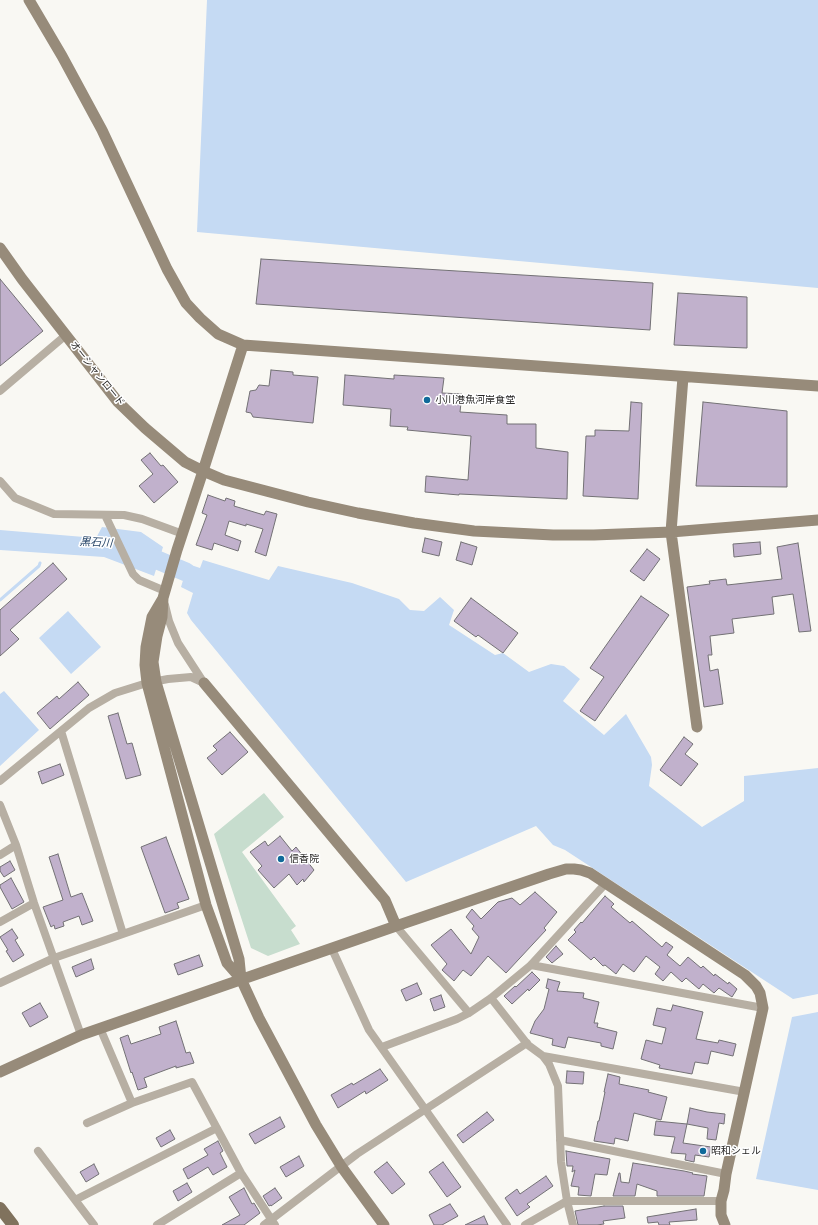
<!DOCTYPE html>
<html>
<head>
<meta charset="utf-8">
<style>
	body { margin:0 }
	canvas { display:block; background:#f9f8f3 }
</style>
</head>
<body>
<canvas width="818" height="1225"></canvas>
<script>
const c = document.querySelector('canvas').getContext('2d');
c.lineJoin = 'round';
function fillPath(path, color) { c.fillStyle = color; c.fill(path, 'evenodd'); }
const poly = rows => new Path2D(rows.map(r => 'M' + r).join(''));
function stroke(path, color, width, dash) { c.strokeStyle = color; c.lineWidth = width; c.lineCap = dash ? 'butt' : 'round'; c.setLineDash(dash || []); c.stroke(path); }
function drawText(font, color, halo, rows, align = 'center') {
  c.font = font + ' "Varela Round","Noto Sans JP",sans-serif'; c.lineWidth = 3; c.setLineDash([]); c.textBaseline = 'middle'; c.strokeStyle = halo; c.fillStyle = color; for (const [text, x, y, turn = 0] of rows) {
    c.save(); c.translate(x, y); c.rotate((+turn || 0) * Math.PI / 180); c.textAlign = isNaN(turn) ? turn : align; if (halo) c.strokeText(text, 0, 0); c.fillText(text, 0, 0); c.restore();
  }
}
const green = poly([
	[264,793,284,817,242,852,296,926,291,930,300,944,268,956,251,948,214,834]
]);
const water = poly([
	[207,0,818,0,818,288,197,232],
	[102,527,141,532,163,547,154,576,104,557,0,550,0,530,96,538],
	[203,560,269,580,278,566,352,583,399,599,410,610,424,611,440,597,454,610,449,625,495,655,503,653,529,672,551,664,564,666,580,679,563,701,604,735,626,714,651,757,652,765,649,786,702,827,744,801,744,776,818,768,818,994,793,999,565,850,553,845,536,826,406,882,191,620,187,613,193,593,181,587,188,564,200,568],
	[68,611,101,647,71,674,39,638],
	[4,691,39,730,0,766,0,694],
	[818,1012,818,1190,756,1179,792,1017]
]);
const stream = poly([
	[0,600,39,566,40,563]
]);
const river = poly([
	[136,551,186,572]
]);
const building = poly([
	[261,259,653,283,650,330,256,304,261,259],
	[0,279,43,331,0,366,0,279],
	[678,293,747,297,747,348,674,345,678,293],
	[271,370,293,372,293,375,318,377,313,423,253,417,251,413,246,412,250,391,256,390,259,385,269,386,271,370],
	[345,375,394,379,394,375,444,378,442,393,462,394,460,412,507,415,507,424,536,424,536,448,568,452,567,499,459,494,459,495,425,492,426,476,468,480,471,436,407,430,408,427,390,426,391,409,343,405,345,375],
	[631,402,642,403,638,499,583,496,586,436,595,436,595,430,629,431,631,402],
	[703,402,787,411,787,487,696,486,703,402],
	[150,453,161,466,163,465,178,482,154,503,139,486,153,474,141,460,150,453],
	[208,495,225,501,226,498,235,501,234,506,264,515,266,511,277,514,266,556,255,552,263,529,246,524,246,526,229,521,225,535,241,541,238,551,214,543,212,550,196,545,207,515,202,513,208,495],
	[425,538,442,542,439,556,422,552,425,538],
	[461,542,477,547,472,565,456,560,461,542],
	[760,542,761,554,734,557,733,544,760,542],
	[798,543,811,631,799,632,793,594,772,597,774,614,732,619,734,633,710,636,712,655,708,655,710,671,718,669,723,704,704,707,687,587,710,584,709,581,726,579,727,585,782,579,777,547,798,543],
	[647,549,660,559,644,581,630,571,647,549],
	[53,563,67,579,10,630,19,639,0,656,0,610,53,563],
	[641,596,669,615,595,721,580,711,604,677,590,668,641,596],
	[471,598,518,633,503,653,478,635,476,637,454,621,471,598],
	[78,682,89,695,50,729,37,713,57,696,59,699,78,682],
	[118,713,127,744,132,743,141,775,126,779,108,716,118,713],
	[230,732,248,752,222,775,207,758,217,750,213,746,230,732],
	[684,737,693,744,685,754,698,764,681,786,660,770,684,737],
	[60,764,64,775,42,784,38,772,60,764],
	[280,836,292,851,296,847,314,870,304,882,303,879,297,885,289,874,274,888,258,870,262,866,250,852,265,841,268,846,280,836],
	[166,837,189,899,177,903,179,908,165,913,141,847,166,837],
	[58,854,71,897,82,893,93,921,82,925,79,916,63,922,64,926,55,929,54,925,51,927,43,907,63,900,49,857,58,854],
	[10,861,15,870,4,877,0,871,0,867,10,861],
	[11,878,24,902,12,909,0,887,0,885,11,878],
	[535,892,557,912,544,928,546,930,506,973,488,956,471,976,463,970,454,981,442,970,447,964,431,945,451,929,471,954,479,937,472,929,474,926,466,917,472,909,481,919,498,902,512,898,520,905,535,892],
	[605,896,614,904,611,907,630,923,632,921,662,947,666,942,673,947,667,955,680,966,688,957,701,968,703,966,714,976,715,974,728,984,729,982,737,989,732,997,719,988,714,993,703,984,699,989,686,978,682,982,671,972,663,981,655,974,660,967,646,956,634,972,623,964,616,974,605,965,603,966,594,957,591,960,568,940,576,932,574,930,581,922,582,923,605,896],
	[12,929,18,938,15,940,24,955,13,962,6,951,8,950,0,937,12,929],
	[556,946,563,954,552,963,546,957,556,946],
	[199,955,203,966,178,975,174,964,199,955],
	[91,959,94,969,76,977,72,967,91,959],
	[532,972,540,980,529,991,528,989,512,1004,504,996,515,986,516,987,532,972],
	[548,979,560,982,557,991,584,993,583,998,599,1002,594,1023,598,1023,597,1027,617,1032,613,1049,601,1046,601,1043,568,1037,565,1048,552,1045,553,1039,530,1033,535,1021,544,1009,549,989,546,988,548,979],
	[417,983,422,994,406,1001,401,990,417,983],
	[441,995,445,1007,434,1011,430,999,441,995],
	[40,1003,48,1017,30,1027,22,1013,40,1003],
	[673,1005,703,1012,696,1039,718,1043,719,1040,736,1044,733,1056,711,1051,708,1064,695,1062,692,1074,659,1068,660,1065,641,1059,646,1040,662,1044,666,1028,653,1025,657,1008,671,1011,673,1005],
	[176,1021,186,1053,190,1052,194,1063,176,1068,176,1066,144,1078,147,1087,138,1090,132,1072,131,1073,120,1038,128,1035,131,1044,161,1034,159,1027,176,1021],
	[380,1069,388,1080,366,1094,365,1091,338,1108,331,1095,352,1083,353,1085,380,1069],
	[567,1071,584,1072,583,1084,566,1083,567,1071],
	[608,1074,620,1077,619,1084,649,1090,648,1092,667,1097,661,1120,634,1113,628,1141,615,1138,614,1144,594,1141,598,1121,599,1121,605,1092,604,1092,608,1074],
	[690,1108,707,1112,725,1114,724,1124,719,1123,716,1140,707,1139,708,1128,687,1124,683,1143,711,1147,709,1157,695,1155,694,1162,685,1160,686,1154,671,1153,675,1137,654,1135,656,1121,687,1124,690,1108],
	[487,1112,494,1120,463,1143,457,1135,487,1112],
	[280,1117,285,1127,255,1144,249,1134,280,1117],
	[170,1130,175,1139,161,1147,156,1138,170,1130],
	[218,1141,223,1151,220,1153,227,1167,213,1175,208,1167,188,1179,183,1169,208,1155,204,1149,218,1141],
	[566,1151,610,1159,607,1175,595,1174,591,1196,578,1195,579,1187,571,1186,575,1170,572,1172,573,1166,567,1166,566,1151],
	[299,1156,304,1166,286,1177,280,1167,299,1156],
	[387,1162,405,1184,392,1194,374,1172,387,1162],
	[443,1162,461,1187,447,1197,429,1172,443,1162],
	[633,1163,684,1171,693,1173,692,1174,707,1176,704,1196,657,1196,657,1191,637,1184,635,1196,613,1196,619,1173,620,1173,621,1182,629,1183,633,1163],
	[94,1164,99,1174,86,1182,80,1172,94,1164],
	[546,1176,553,1186,527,1204,530,1207,517,1216,505,1198,517,1189,520,1194,546,1176],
	[187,1183,192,1192,178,1201,173,1191,187,1183],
	[244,1188,252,1204,254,1203,260,1213,244,1225,222,1225,240,1215,229,1197,244,1188],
	[275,1188,282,1198,271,1206,271,1205,269,1206,263,1196,275,1188],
	[450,1204,458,1216,442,1225,434,1225,429,1215,450,1204],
	[604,1206,623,1206,625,1218,603,1221,604,1224,597,1225,578,1225,575,1211,604,1206],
	[696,1209,697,1220,669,1222,670,1225,659,1225,658,1222,648,1223,647,1217,696,1209],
	[484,1216,488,1225,465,1225,484,1216]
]);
const street = poly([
	[0,391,66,335],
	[0,481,15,498,54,514,124,515,142,519,183,534],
	[105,515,133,574,139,580,165,591],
	[165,605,169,621,178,643,204,683],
	[61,731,123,934],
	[0,781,89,708,115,693,147,683,168,679,191,677,204,683],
	[0,805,16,845,34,903,81,1035],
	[0,855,16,845],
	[0,922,34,903],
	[396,926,469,1013],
	[332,949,369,1030,507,1225],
	[531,965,763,1008],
	[0,983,54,958,206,905],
	[491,998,528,1045,543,1056,549,1064,558,1086,561,1162,567,1201,573,1225],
	[100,1028,132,1103],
	[382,1047,457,1019,469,1013,491,998,531,965,606,883],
	[543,1056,745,1092],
	[87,1123,132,1103,192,1082,241,1173,275,1225],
	[560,1140,726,1174],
	[38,1151,94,1225],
	[75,1200,217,1128],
	[157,1225,241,1173],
	[264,1225,357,1154,527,1043],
	[525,1225,567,1201,721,1201]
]);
const secondary = poly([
	[29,0,62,56,102,130,167,269,186,303,200,318,218,334,243,345,818,386],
	[0,248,22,279,118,402,145,428,185,462,203,471,177,550,163,598,162,617,157,636,153,662,156,682,239,959,241,979,259,1018,316,1125,341,1166,384,1225],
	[243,345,203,471,224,480,308,502,358,513,414,523,474,531,553,535,594,535,671,532,818,520],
	[683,377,671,532,697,727],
	[162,600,152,617,146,647,145,665,147,683,206,905,227,963,241,979],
	[204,683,385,900,396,926,549,874,566,869,574,869,581,870,590,873,745,975,756,986,760,993,763,1008,726,1174,724,1190,721,1201,721,1215,725,1225],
	[0,1072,81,1035,396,926]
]);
const primary = poly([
	[0,1208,13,1225]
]);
const markers = [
	[427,400,4,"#106a9a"],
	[281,859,4,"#106a9a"],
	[703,1151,4,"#106a9a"]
];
const streetNames = [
	["オーシャンロード",97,374,51]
];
const poiNames = [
	["小川港魚河岸食堂",435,400],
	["信香院",289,859],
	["昭和シェル",711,1151]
];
const waterNames = [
	["黒石川",96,543,3]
];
fillPath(green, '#c7ddce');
fillPath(water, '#c5daf3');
stroke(stream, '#c5daf3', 3);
stroke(river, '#c5daf3', 19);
fillPath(building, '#c1b1cc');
stroke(building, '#737175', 1);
stroke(street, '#b7afa3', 8);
stroke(secondary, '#978b7a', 11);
stroke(primary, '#80725d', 12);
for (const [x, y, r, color] of markers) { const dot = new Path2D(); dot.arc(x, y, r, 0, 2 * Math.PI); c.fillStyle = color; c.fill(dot); stroke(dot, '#fff', 1.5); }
drawText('10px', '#282726', '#fff', streetNames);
drawText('10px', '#282726', '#fff', poiNames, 'left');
drawText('italic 11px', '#254467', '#fff', waterNames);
</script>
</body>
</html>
